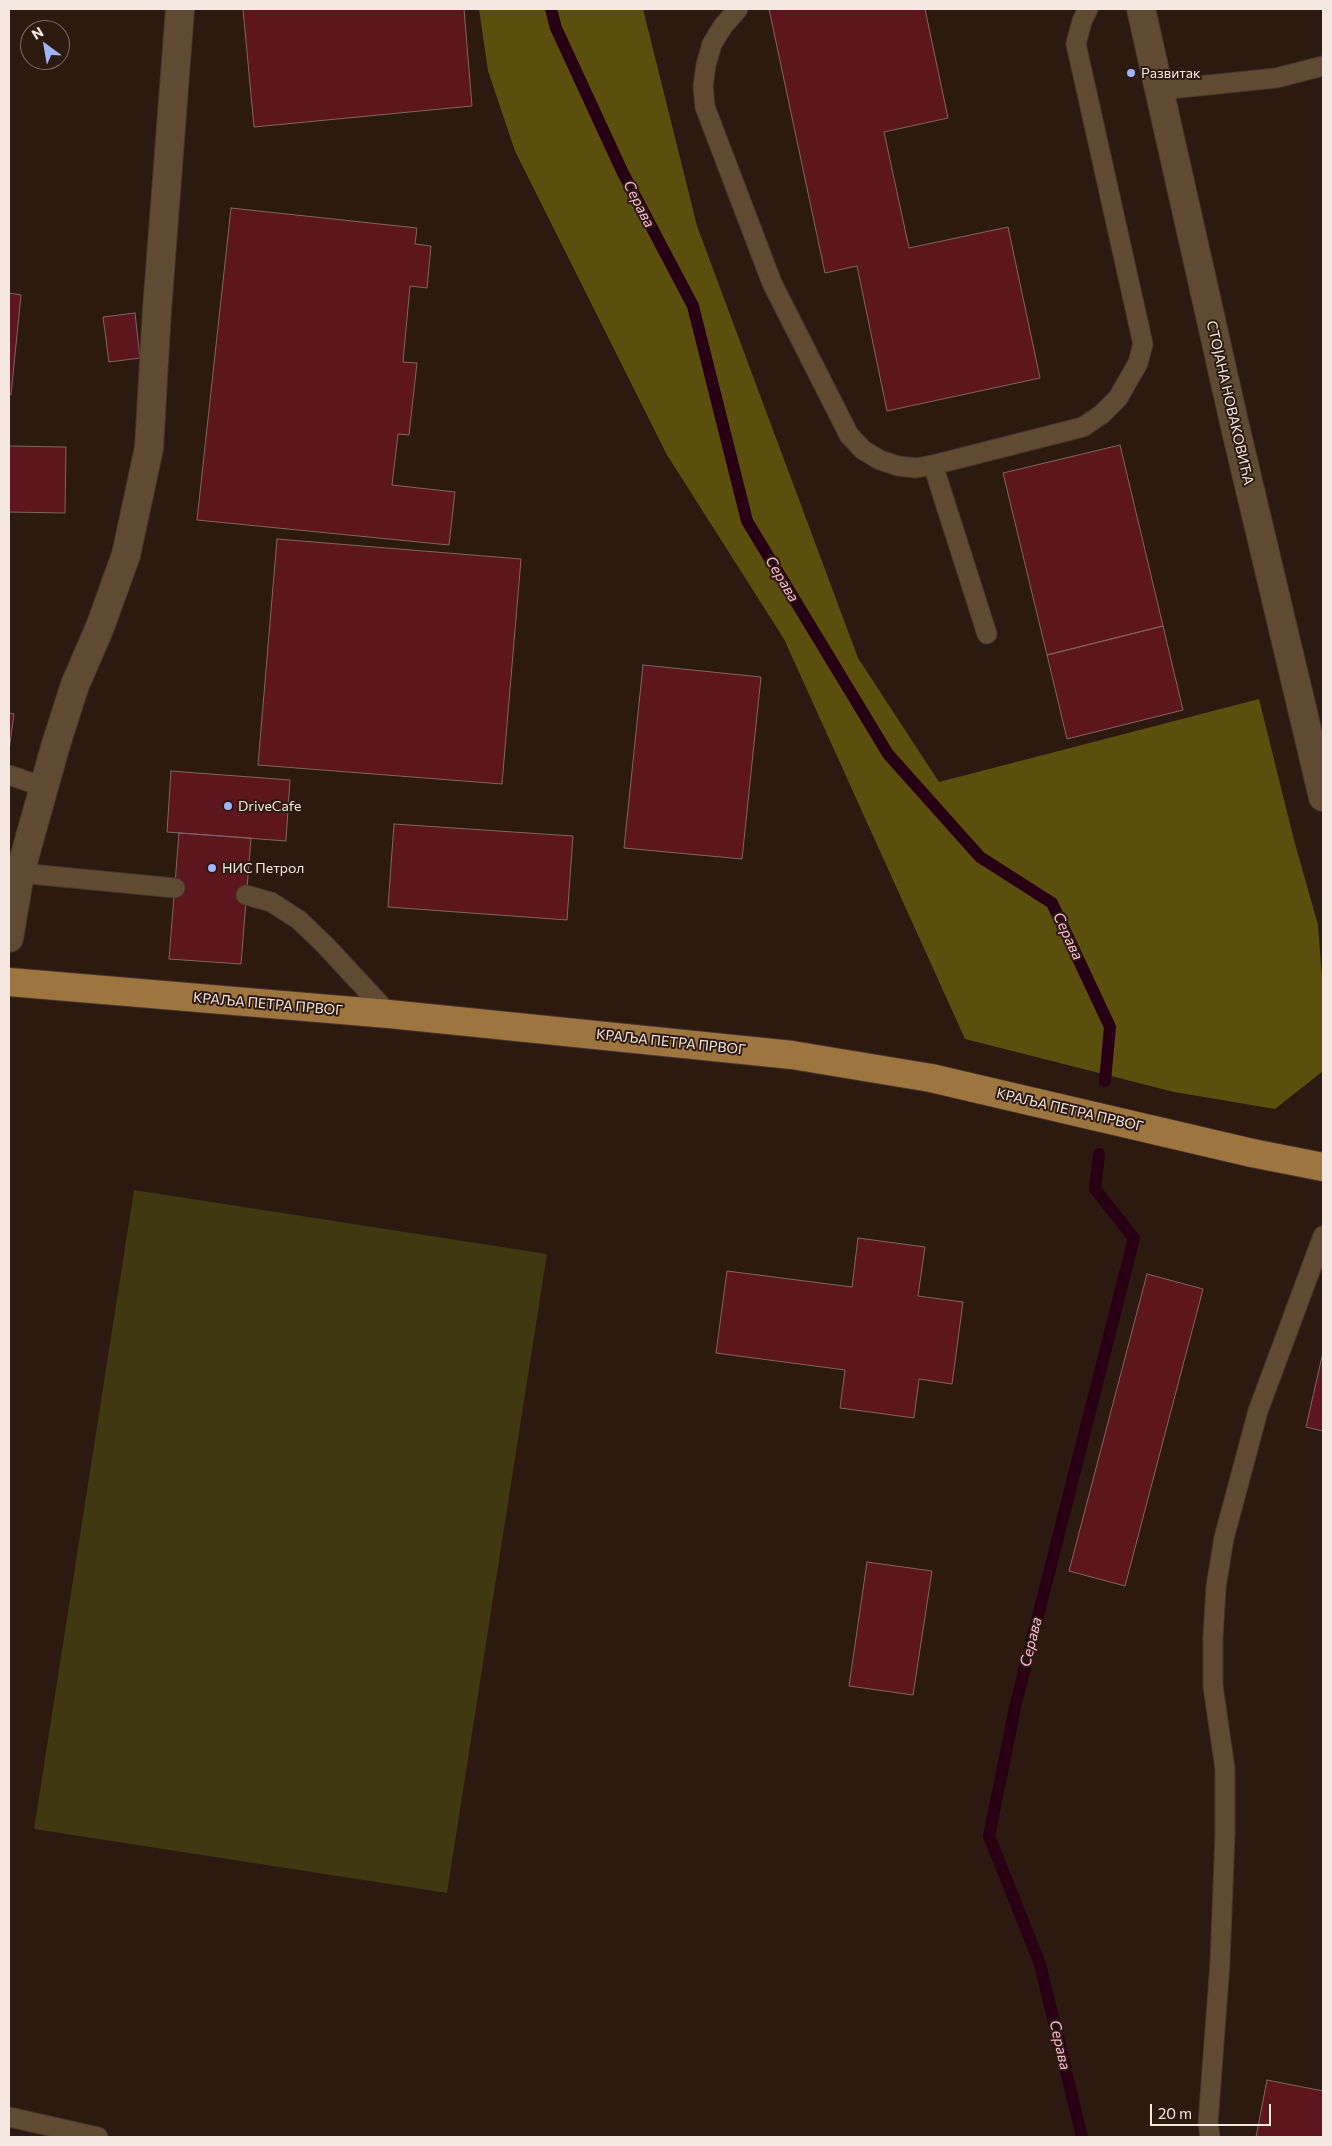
<!DOCTYPE html>
<html>
<head>
<meta charset="utf-8">
<style>
	body { margin:0 }
	#map { position:relative; width:1332px; height:2146px; overflow:hidden; background:#2c1910; font-family:Commissioner,sans-serif }
	canvas { display:block }
	.frame { position:absolute; inset:0; border:10px solid #f5e8e1; pointer-events:none }
	.north { position:absolute; left:20px; top:20px; width:50px; height:50px; box-sizing:border-box; background:#2c1910; border:1px solid #7c6c64; border-radius:50%; rotate:328deg; font-size:14px; font-weight:700; line-height:20px; text-align:center; color:#f5e8e1 }
	.north::after { content:''; display:block; margin:auto; width:18px; height:22px; background:#a0b3fd; clip-path:polygon(50% 0,100% 100%,50% 72%,0 100%) }
	.scale { position:absolute; left:1150px; top:2104px; width:121px; height:22px; box-sizing:border-box; border:2px solid #f5e8e1; border-top:0; padding-left:6px; font-size:15px; line-height:18px; white-space:nowrap; color:#f5e8e1; -webkit-text-stroke:4px #2c1910; paint-order:stroke }
</style>
</head>
<body>
<div id="map">
<canvas width="1332" height="2146"></canvas>
<div class="frame"></div>
<div class="north">N</div>
<div class="scale">20 m</div>
</div>
<script>
const c = document.querySelector('canvas').getContext('2d');
c.lineJoin = 'round';
function fillPath(path, color) { c.fillStyle = color; c.fill(path, 'evenodd'); }
const poly = rows => new Path2D(rows.map(r => 'M' + r).join(''));
function stroke(path, color, width, dash) { c.strokeStyle = color; c.lineWidth = width; c.lineCap = dash ? 'butt' : 'round'; c.setLineDash(dash || []); c.stroke(path); }
function drawText(font, color, halo, rows, align = 'center') {
  c.font = font + ' Commissioner,sans-serif'; c.lineWidth = 4; c.setLineDash([]); c.textBaseline = 'middle'; c.strokeStyle = halo; c.fillStyle = color; for (const [text, x, y, turn = 0] of rows) {
    c.save(); c.translate(x, y); c.rotate((+turn || 0) * Math.PI / 180); c.textAlign = isNaN(turn) ? turn : align; if (halo) c.strokeText(text, 0, 0); c.fillText(text, 0, 0); c.restore();
  }
}
const green = poly([
	[134,1190,547,1254,447,1893,34,1829]
]);
const forest = poly([
	[479,9,643,9,697,226,858,658,939,782,1259,699,1294,840,1318,925,1323,992,1323,1071,1275,1109,1174,1092,965,1039,784,639,667,455,515,151,488,71]
]);
const stream = poly([
	[551,9,556,28,622,171,693,306,747,521,888,754,980,857,1052,903,1110,1027,1105,1081],
	[1082,2137,1040,1964,989,1836,1016,1703,1134,1238,1095,1189,1099,1154]
]);
const building = poly([
	[243,9,464,9,472,106,254,127,243,9],
	[769,9,925,9,948,118,884,132,909,248,1008,227,1040,378,887,411,857,266,825,273,769,9],
	[231,208,417,228,415,244,431,246,427,288,410,286,403,362,417,363,409,435,398,434,392,485,455,492,449,545,197,520,231,208],
	[9,293,21,295,11,395,9,394,9,293],
	[135,313,140,358,109,362,103,317,135,313],
	[1120,445,1163,626,1047,655,1003,473,1120,445],
	[9,446,66,447,65,513,9,512,9,446],
	[277,539,521,559,502,784,258,765,277,539],
	[1163,626,1183,710,1067,739,1047,655,1163,626],
	[643,665,761,677,742,859,624,848,643,665],
	[9,713,14,714,9,750,9,713],
	[171,771,290,780,286,841,167,832,171,771],
	[394,824,573,836,567,920,388,907,394,824],
	[179,833,251,838,241,964,169,959,179,833],
	[858,1238,925,1247,918,1296,963,1302,952,1384,919,1379,914,1418,840,1408,845,1370,716,1353,727,1271,852,1287,858,1238],
	[1147,1274,1203,1289,1125,1586,1069,1571,1147,1274],
	[1323,1352,1323,1431,1306,1427,1323,1352],
	[867,1562,932,1571,913,1695,849,1686,867,1562],
	[1267,2080,1323,2091,1323,2137,1256,2137,1267,2080]
]);
const service = poly([
	[738,9,723,26,712,44,706,65,703,86,705,107,772,283,849,435,863,450,880,460,898,466,916,468,933,465,1083,427,1102,414,1118,398,1138,363,1143,344,1076,44,1082,21,1088,9],
	[1160,90,1276,78,1323,66],
	[933,465,987,634],
	[9,775,44,787],
	[20,873,175,888],
	[246,895,271,902,299,920,326,946,389,1014],
	[9,2117,98,2137],
	[1210,2137,1208,2123,1220,1963,1225,1834,1225,1769,1213,1686,1213,1637,1216,1587,1224,1538,1258,1411,1323,1236]
]);
const minor = poly([
	[1141,9,1234,422,1323,797],
	[9,938,20,873,56,744,75,685,100,627,126,555,149,448,157,310,180,9]
]);
const primary = poly([
	[9,982,389,1014,792,1055,931,1078,1252,1153,1323,1167]
]);
const markers = [
	[1131,73,5,"#a0b3fd"],
	[228,806,5,"#a0b3fd"],
	[212,868,5,"#a0b3fd"]
];
const poiNames = [
	["Развитак",1141,73],
	["DriveCafe",238,806],
	["НИС Петрол",222,868]
];
const streetNames = [
	["СТОЈАНА НОВАКОВИЋА",1230,403,77],
	["КРАЉА ПЕТРА ПРВОГ",268,1004,5],
	["КРАЉА ПЕТРА ПРВОГ",671,1042,6],
	["КРАЉА ПЕТРА ПРВОГ",1070,1110,13]
];
const waterNames = [
	["Серава",639,204,63],
	["Серава",782,579,59],
	["Серава",1068,936,65],
	["Серава",1031,1642,-76],
	["Серава",1060,2045,77]
];
fillPath(green, '#3f3810');
fillPath(forest, '#5a4f0d');
stroke(stream, '#280014', 12);
fillPath(building, '#5d161d');
stroke(building, '#7f6564', 1);
stroke(service, '#48362d', 21);
stroke(minor, '#48362d', 30);
stroke(primary, '#48362d', 30);
stroke(service, '#5e4b32', 19);
stroke(minor, '#5e4b32', 28);
stroke(primary, '#9d753f', 28);
for (const [x, y, r, color] of markers) { const dot = new Path2D(); dot.arc(x, y, r, 0, 2 * Math.PI); c.fillStyle = color; c.fill(dot); stroke(dot, '#2c1910', 2); }
drawText('14px', '#f5e8e1', '#2c1910', poiNames, 'left');
drawText('14px', '#f5e8e1', '#2c1910', streetNames);
drawText('italic 15px', '#fbbbd5', '#2c1910', waterNames);
</script>
</body>
</html>
